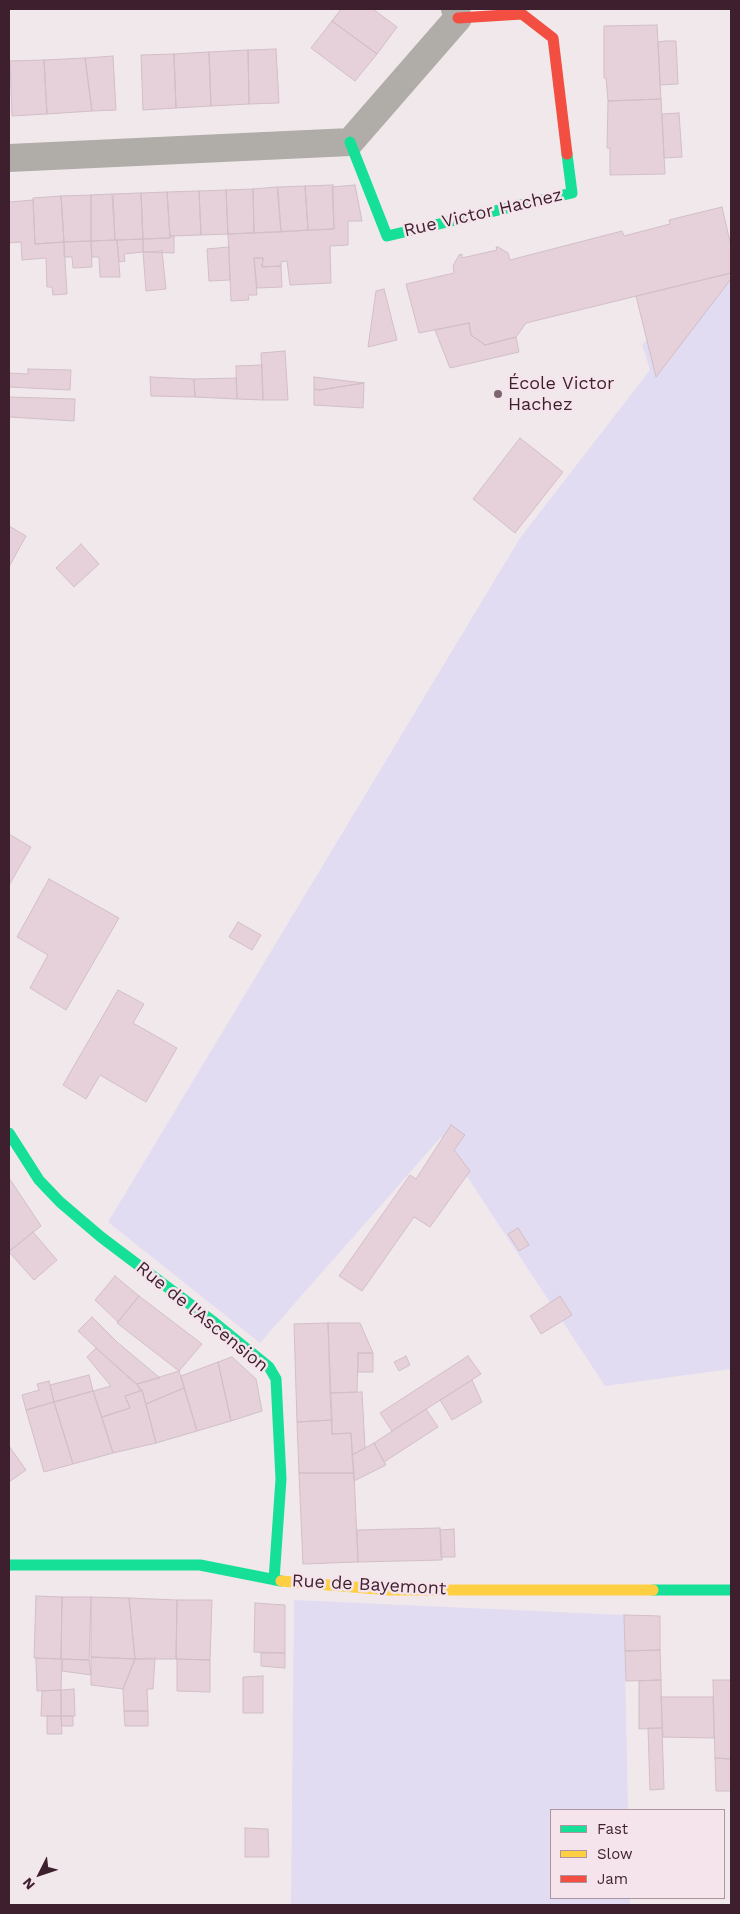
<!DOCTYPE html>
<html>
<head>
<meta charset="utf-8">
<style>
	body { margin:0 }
	#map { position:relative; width:740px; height:1914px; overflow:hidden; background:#f1e8ec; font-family:"Work Sans",sans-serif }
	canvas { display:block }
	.frame { position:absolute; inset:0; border:10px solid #3e1f2e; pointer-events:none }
	.legend { position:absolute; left:550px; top:1809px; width:175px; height:90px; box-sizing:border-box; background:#f5e4eb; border:1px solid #ac959f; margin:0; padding:6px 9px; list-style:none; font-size:15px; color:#3e1f2e }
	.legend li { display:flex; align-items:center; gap:10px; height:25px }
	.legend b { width:25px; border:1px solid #ac959f }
	.north { position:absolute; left:15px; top:1849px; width:50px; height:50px; -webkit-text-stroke:4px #f5e4eb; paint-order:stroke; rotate:229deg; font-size:14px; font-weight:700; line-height:20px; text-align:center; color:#3e1f2e }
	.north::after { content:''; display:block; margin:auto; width:18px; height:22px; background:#3e1f2e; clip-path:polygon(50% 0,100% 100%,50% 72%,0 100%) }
</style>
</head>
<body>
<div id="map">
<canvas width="740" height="1914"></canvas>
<div class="frame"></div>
<ul class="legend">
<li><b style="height:6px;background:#16e098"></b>Fast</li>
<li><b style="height:6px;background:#ffcf43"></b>Slow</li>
<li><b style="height:6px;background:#f24e42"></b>Jam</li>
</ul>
<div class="north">N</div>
</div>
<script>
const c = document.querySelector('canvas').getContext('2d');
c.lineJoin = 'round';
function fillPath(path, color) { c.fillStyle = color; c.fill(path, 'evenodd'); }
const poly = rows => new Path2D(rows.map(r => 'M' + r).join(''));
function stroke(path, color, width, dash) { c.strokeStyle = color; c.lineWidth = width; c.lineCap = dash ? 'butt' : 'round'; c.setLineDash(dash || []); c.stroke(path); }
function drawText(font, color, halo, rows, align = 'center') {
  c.font = font + ' "Work Sans",sans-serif'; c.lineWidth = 5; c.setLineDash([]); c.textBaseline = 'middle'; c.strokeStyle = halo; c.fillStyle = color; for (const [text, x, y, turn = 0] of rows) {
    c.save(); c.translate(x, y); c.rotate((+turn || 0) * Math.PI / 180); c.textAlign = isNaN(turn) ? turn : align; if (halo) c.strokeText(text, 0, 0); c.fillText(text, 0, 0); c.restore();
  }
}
const green = poly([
	[731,277,731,1369,605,1386,441,1137,260,1343,108,1222,520,538,650,370,642,344],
	[294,1600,624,1615,628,1810,551,1810,551,1898,630,1898,630,1905,291,1905]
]);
const building = poly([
	[341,9,373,9,397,27,377,54,332,21,341,9],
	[332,21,377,54,355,81,311,48,332,21],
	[657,25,661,99,608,101,606,78,604,78,604,26,657,25],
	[665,41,676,41,678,84,660,85,658,42,665,41],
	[276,49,279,103,249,104,248,50,276,49],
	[248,50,249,104,211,106,209,52,248,50],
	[209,52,211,106,176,108,174,54,209,52],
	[174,54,176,108,143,110,141,55,174,54],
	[113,56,116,110,92,111,85,58,113,56],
	[85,58,92,111,47,114,44,60,85,58],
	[44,60,47,114,12,116,10,61,44,60],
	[661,99,665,174,610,175,610,148,607,148,608,101,661,99],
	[679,113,682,157,664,158,662,114,679,113],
	[333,185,334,229,308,230,305,186,333,185],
	[355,185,362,221,348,221,348,245,330,246,331,283,290,285,287,261,281,262,281,266,262,267,263,258,254,258,257,295,248,295,249,300,231,301,228,234,334,229,332,187,355,185],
	[305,186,308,230,281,232,278,187,305,186],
	[277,187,281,232,254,233,253,189,277,187],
	[253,189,254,233,228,234,226,190,253,189],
	[226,190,228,234,201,235,199,191,226,190],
	[199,191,201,235,170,236,167,192,199,191],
	[167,192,170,238,143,239,141,193,167,192],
	[141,193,143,239,115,240,113,194,141,193],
	[112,194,115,240,91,241,91,195,112,194],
	[91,195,91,241,64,242,61,196,91,195],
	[61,196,64,242,35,244,33,198,61,196],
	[33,200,35,244,64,242,67,294,53,295,52,287,47,287,46,258,22,260,21,242,9,243,9,202,33,200],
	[722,207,731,246,731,273,526,323,516,337,485,345,471,335,469,323,419,333,406,284,454,273,453,266,459,255,462,254,462,258,497,250,496,247,498,247,508,253,510,260,622,231,624,236,670,224,669,220,722,207],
	[170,236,174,236,174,253,143,252,143,239,170,238,170,236],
	[143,239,143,252,124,254,125,261,119,262,117,240,143,239],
	[117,240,120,277,100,277,99,257,92,257,91,241,117,240],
	[91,241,92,267,73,268,72,257,64,257,64,242,91,241],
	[229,247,230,280,209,281,207,249,229,247],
	[162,251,166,289,146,291,143,252,162,251],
	[254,258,263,258,262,267,281,266,282,287,257,288,254,258],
	[731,273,731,279,656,377,636,296,731,273],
	[384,289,397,340,368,347,376,291,384,289],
	[469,323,471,335,485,345,516,337,519,352,450,368,435,330,469,323],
	[285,351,288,400,263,400,261,353,285,351],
	[262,365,263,400,237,399,236,366,262,365],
	[28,369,71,370,70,390,9,387,9,373,28,374,28,369],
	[150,377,194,379,195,397,151,396,150,377],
	[314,377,364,383,320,390,314,389,314,377],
	[236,378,237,399,195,397,194,379,236,378],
	[364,383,363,408,314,405,314,389,320,390,364,383],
	[9,397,75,399,74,421,9,417,9,397],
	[520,438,563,472,515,533,473,499,520,438],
	[9,526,26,536,9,567,9,526],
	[81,544,99,564,74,587,56,568,81,544],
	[9,834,31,847,9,885,9,834],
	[49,879,119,918,66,1010,30,988,48,955,17,937,49,879],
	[238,922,261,935,252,950,229,937,238,922],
	[118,990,144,1004,133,1023,177,1048,146,1102,100,1075,86,1099,63,1085,118,990],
	[451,1125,465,1135,454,1150,470,1171,430,1227,414,1217,362,1291,339,1276,410,1175,416,1179,451,1125],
	[9,1178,41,1226,9,1251,9,1178],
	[518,1228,529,1245,519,1251,508,1234,518,1228],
	[33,1232,57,1260,34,1280,9,1252,33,1232],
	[115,1276,139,1296,118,1322,95,1300,115,1276],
	[139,1296,202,1344,179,1371,117,1323,139,1296],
	[560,1296,572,1315,541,1334,530,1316,560,1296],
	[92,1317,117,1342,160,1378,137,1384,131,1380,78,1331,92,1317],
	[328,1323,332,1420,297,1422,294,1324,328,1323],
	[328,1323,360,1323,373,1353,358,1353,357,1392,330,1393,328,1323],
	[96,1348,137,1384,141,1391,125,1396,130,1408,102,1417,93,1391,111,1386,87,1357,96,1348],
	[358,1353,373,1353,373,1372,358,1372,358,1353],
	[406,1356,410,1365,399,1371,394,1362,406,1356],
	[468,1356,481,1374,392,1431,380,1413,468,1356],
	[232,1357,256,1379,262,1411,231,1421,218,1362,232,1357],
	[218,1362,231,1421,197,1431,181,1376,218,1362],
	[179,1371,184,1388,146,1404,142,1390,141,1391,137,1384,179,1371],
	[89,1375,93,1391,54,1402,50,1385,89,1375],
	[472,1380,482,1402,452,1420,440,1400,472,1380],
	[49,1381,54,1402,26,1410,22,1395,39,1390,37,1384,49,1381],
	[184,1388,197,1431,156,1443,146,1404,184,1388],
	[142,1390,156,1443,113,1453,102,1417,130,1408,125,1396,142,1390],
	[93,1391,113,1453,73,1464,54,1402,93,1391],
	[362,1392,365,1448,352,1455,351,1433,332,1434,330,1393,362,1392],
	[54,1402,73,1464,44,1472,26,1410,54,1402],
	[426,1409,438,1427,384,1462,374,1443,426,1409],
	[332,1420,332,1434,351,1433,354,1473,299,1473,297,1422,332,1420],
	[374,1443,386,1465,354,1481,352,1455,374,1443],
	[9,1446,26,1470,9,1482,9,1446],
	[299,1473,354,1473,358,1562,303,1564,299,1473],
	[440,1528,442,1560,358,1562,357,1530,440,1528],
	[454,1529,455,1557,441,1557,440,1530,454,1529],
	[36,1596,62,1597,61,1659,34,1658,36,1596],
	[62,1597,91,1597,89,1660,61,1659,62,1597],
	[91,1597,129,1598,135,1659,91,1657,91,1597],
	[129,1598,177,1600,176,1659,135,1659,129,1598],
	[177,1600,212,1600,210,1660,176,1659,177,1600],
	[255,1603,285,1605,285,1653,254,1652,255,1603],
	[624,1615,660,1616,660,1650,625,1651,624,1615],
	[660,1650,661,1680,626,1681,625,1651,660,1650],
	[261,1653,285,1653,285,1668,261,1666,261,1653],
	[91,1657,135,1659,123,1689,91,1685,91,1657],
	[36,1658,62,1659,61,1690,37,1691,36,1658],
	[155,1658,153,1689,147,1689,148,1711,124,1711,123,1689,135,1659,155,1658],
	[62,1659,89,1660,91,1675,62,1671,62,1659],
	[177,1659,210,1660,210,1692,177,1691,177,1659],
	[263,1676,263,1713,243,1713,243,1677,263,1676],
	[661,1680,662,1728,639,1729,639,1681,661,1680],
	[713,1680,731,1680,731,1759,715,1758,713,1680],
	[74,1689,75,1716,61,1716,61,1690,74,1689],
	[61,1690,61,1716,41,1716,42,1691,61,1690],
	[661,1697,713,1697,714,1738,663,1737,661,1697],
	[124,1711,148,1711,148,1726,125,1726,124,1711],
	[47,1716,61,1716,62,1734,47,1734,47,1716],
	[61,1716,73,1716,73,1726,62,1726,61,1716],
	[648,1728,662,1728,664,1789,650,1790,648,1728],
	[715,1758,731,1759,731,1791,716,1791,715,1758],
	[245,1828,268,1829,269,1857,245,1857,245,1828]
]);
const street = poly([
	[9,158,350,142,458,18,455,9]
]);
const fast = poly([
	[350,142,387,236,572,193,567,154],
	[9,1133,39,1180,60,1202,101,1237,215,1323,269,1367,276,1379,281,1479,274,1580],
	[9,1565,200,1565,281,1581],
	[653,1590,731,1590]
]);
const slow = poly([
	[281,1581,389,1590,653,1590]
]);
const jam = poly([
	[458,18,522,14,553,38,567,154]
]);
const markers = [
	[498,394,5,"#7d6570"]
];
const streetNames = [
	["Rue Victor Hachez",483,213,-13],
	["Rue de l'Ascension",202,1317,39],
	["Rue de Bayemont",369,1585,3]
];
const poiNames = [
	["École Victor",508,384],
	["Hachez",508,405]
];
fillPath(green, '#e2dcf2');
fillPath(building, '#e6d1db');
stroke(building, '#d1bec7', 1);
stroke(street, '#b0ada8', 28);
stroke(fast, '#16e098', 11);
stroke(slow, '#ffcf43', 11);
stroke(jam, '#f24e42', 11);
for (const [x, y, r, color] of markers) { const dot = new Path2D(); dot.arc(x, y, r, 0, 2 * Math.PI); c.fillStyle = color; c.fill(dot); stroke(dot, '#f5e4eb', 2); }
drawText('18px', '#3e1f2e', '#f5e4eb', streetNames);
drawText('18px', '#3e1f2e', '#f5e4eb', poiNames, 'left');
</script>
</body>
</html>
